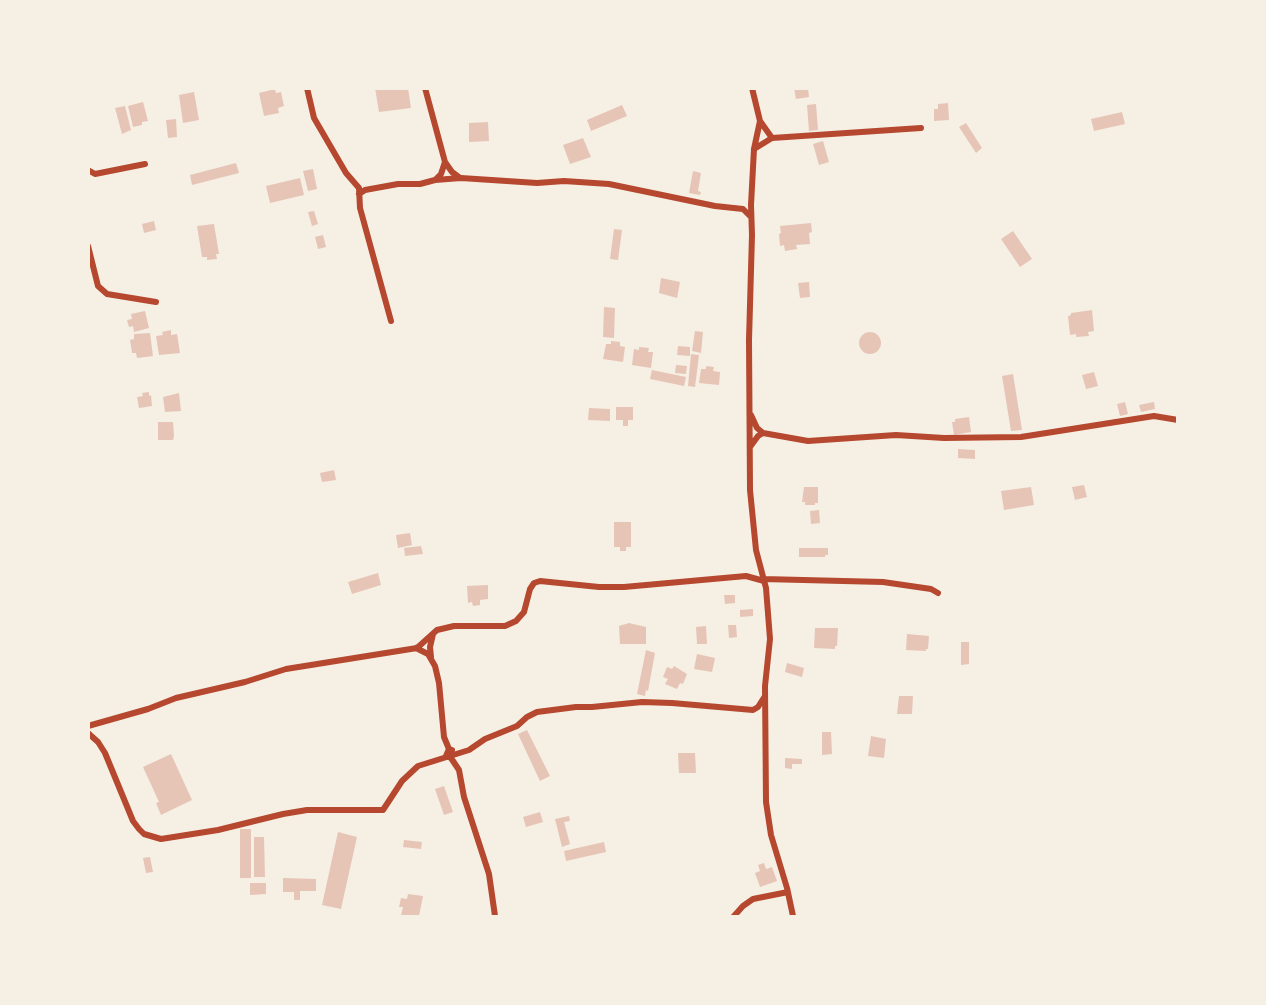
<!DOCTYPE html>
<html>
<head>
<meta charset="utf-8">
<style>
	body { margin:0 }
	#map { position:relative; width:1266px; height:1005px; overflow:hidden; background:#f6efe4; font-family:Raleway,sans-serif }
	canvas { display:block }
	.frame { position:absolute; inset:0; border:90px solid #f6efe4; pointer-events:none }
</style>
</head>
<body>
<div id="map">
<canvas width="1266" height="1005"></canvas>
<div class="frame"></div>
</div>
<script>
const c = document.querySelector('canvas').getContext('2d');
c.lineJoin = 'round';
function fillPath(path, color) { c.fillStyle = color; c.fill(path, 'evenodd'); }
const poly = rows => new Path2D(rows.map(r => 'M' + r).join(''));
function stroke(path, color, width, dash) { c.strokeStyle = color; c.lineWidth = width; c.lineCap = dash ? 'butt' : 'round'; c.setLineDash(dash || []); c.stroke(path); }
const building = poly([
	[375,88,408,88,411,108,379,112],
	[794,88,808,88,809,97,796,99],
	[275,89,276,93,281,92,284,106,278,108,279,113,264,116,259,93],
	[194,92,199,120,183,123,179,95],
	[143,102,148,121,142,122,142,125,133,127,128,106],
	[948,103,949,120,934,121,934,109,938,109,938,104],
	[816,104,818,130,809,131,807,105],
	[622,105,627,116,591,131,587,120],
	[125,106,131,130,122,134,115,108],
	[1122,112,1125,124,1094,131,1091,119],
	[176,119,177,137,168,138,166,120],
	[488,122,489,141,469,142,469,123],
	[966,123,982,148,976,153,959,127],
	[583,138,591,157,570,164,563,145],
	[823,141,829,162,819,165,813,144],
	[236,163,239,173,192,185,190,175],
	[313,169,317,189,308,191,303,171],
	[693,171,701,173,698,191,701,192,700,195,689,193],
	[300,178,304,195,270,203,266,186],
	[314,211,318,224,312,226,308,212],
	[154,221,156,230,144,233,142,224],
	[811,223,812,232,809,233,810,244,796,245,797,249,785,251,784,245,780,246,779,234,781,233,780,226],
	[214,224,219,254,216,254,217,259,207,260,207,257,202,257,197,226],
	[614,229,622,230,618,260,610,259],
	[1013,231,1032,259,1020,267,1001,239],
	[323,235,326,247,318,249,315,237],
	[661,278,680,282,677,298,659,293],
	[809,282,810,297,800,298,798,283],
	[604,307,615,308,614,338,603,337],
	[1092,310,1094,331,1088,332,1089,336,1076,337,1076,334,1070,335,1068,316,1071,315,1071,313],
	[145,311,149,328,134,332,133,326,129,327,127,320,132,319,131,314],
	[171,330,171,335,177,334,180,353,159,355,156,336,163,335,162,332],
	[695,331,703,332,701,353,692,351],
	'859 343a11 11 0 1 1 22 0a11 11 0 1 1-22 0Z',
	[150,333,153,356,137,358,136,353,132,353,130,340,134,339,134,334],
	[611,341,620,342,620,346,625,347,623,362,603,359,606,344,611,344],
	[678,346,690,347,690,356,677,355],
	[639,347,649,348,648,352,653,352,651,368,632,365,634,349,639,350],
	[691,354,699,355,695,387,688,386],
	[676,365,687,366,686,374,675,373],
	[706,366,714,367,713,371,720,372,719,385,699,383,701,369,706,369],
	[652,370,686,377,684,386,650,379],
	[1094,372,1098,386,1086,389,1082,375],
	[1013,374,1022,430,1011,431,1002,376],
	[149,392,149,396,151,395,152,406,139,408,137,397,143,396,142,393],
	[179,393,181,411,165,412,163,397],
	[1125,402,1128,414,1120,416,1117,404],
	[1154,402,1155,409,1141,412,1139,405],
	[616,407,633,407,633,420,628,420,628,426,623,426,623,420,616,420],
	[589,408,610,409,610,421,588,420],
	[969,417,971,432,954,435,952,422,955,422,955,419],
	[158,422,173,422,174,436,173,440,158,440],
	[958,449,975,450,975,459,958,458],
	[334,470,336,480,322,482,320,473],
	[1084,485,1087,497,1075,500,1072,487],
	[804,487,818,487,818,503,815,503,815,505,805,505,805,502,802,502],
	[1031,487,1034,505,1004,510,1001,491],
	[819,510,820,523,811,524,810,511],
	[614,522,631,522,631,547,626,547,626,551,620,551,620,547,614,547],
	[410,533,412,545,398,548,396,535],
	[421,546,423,554,405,556,404,548],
	[799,548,828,548,828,555,825,555,825,557,799,557],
	[378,573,381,585,352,594,348,582],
	[488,585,488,599,480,600,480,605,473,606,472,602,468,603,467,586],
	[724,595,735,595,735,603,725,604],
	[753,609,753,616,740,617,740,610],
	[629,623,646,627,646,644,620,644,619,626],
	[728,625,736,625,737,637,729,638],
	[706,626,707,644,697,644,696,627],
	[815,628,838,628,837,646,835,646,835,649,814,648],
	[907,634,929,636,928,649,926,649,926,651,906,650],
	[961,642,969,642,969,664,961,665],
	[646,650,655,653,648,691,646,690,645,696,637,694],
	[697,654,715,658,712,672,694,669],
	[787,663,804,668,802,677,785,672],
	[674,666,687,674,683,684,680,683,677,689,665,684,668,679,663,677,667,667,672,669],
	[899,696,913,696,912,714,897,714],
	[527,730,550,776,540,781,518,734],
	[822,732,831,732,832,754,822,755],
	[871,736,886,739,884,758,868,756],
	[678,753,695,753,696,773,679,773],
	[171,754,192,800,161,815,156,803,159,802,143,767],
	[785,758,802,759,802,764,792,764,792,769,785,768],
	[444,786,453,812,444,815,435,789],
	[540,812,543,822,526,827,523,817],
	[569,816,570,821,564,822,570,844,562,847,555,819],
	[240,829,251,829,251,878,240,878],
	[338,832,357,837,341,909,322,905],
	[254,837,264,837,265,877,254,877],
	[404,840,422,842,421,849,403,847],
	[604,842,606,852,566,861,564,851],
	[150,857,153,872,146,873,143,858],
	[764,863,766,869,772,867,777,881,760,887,755,873,760,871,758,865],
	[283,878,316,879,316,891,300,891,300,900,294,900,294,892,283,892],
	[250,883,266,883,266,894,250,895],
	[408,894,423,896,419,916,401,915,403,907,399,907,401,898,407,899]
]);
const minor = poly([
	[307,88,314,118,346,173,359,188,360,208,391,321],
	[425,88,445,162,452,172,460,178],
	[752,88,760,121,754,149,751,205,752,235,749,340,750,490,756,550,766,588,770,639,765,686,766,802,771,835,787,888,793,916],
	[760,121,772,138],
	[754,149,772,138,921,128],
	[88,170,95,174,145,164],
	[435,180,441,174,445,162],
	[359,194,365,190,398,184,420,184,435,180,461,178,537,183,564,181,609,184,715,206,743,209,751,217],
	[88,246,98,286,107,294,156,302],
	[751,415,757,428,763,433,808,441,896,435,944,438,1021,437,1154,416,1178,420],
	[750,447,758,436,763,433],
	[763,579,883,582,931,589,938,593],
	[416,648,428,654,435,666,439,683,444,737,449,749,452,750],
	[431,657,430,647,433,634],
	[88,726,148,709,176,698,245,682,286,669,417,648,437,630,454,626,505,626,516,621,524,612,530,589,534,583,540,581,599,587,624,587,746,576,764,581],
	[88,733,98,742,105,753,133,821,139,829,144,834,161,839,218,830,283,814,307,810,383,810,402,781,418,766,469,750,485,739,517,726,527,717,537,712,576,707,592,707,642,702,672,703,753,710,758,707,765,696],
	[449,749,446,756,451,758,459,770,464,797,489,874,495,916],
	[734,916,743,906,753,899,788,892]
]);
fillPath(building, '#e6c5b7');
stroke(minor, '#b5482f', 6);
</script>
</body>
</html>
